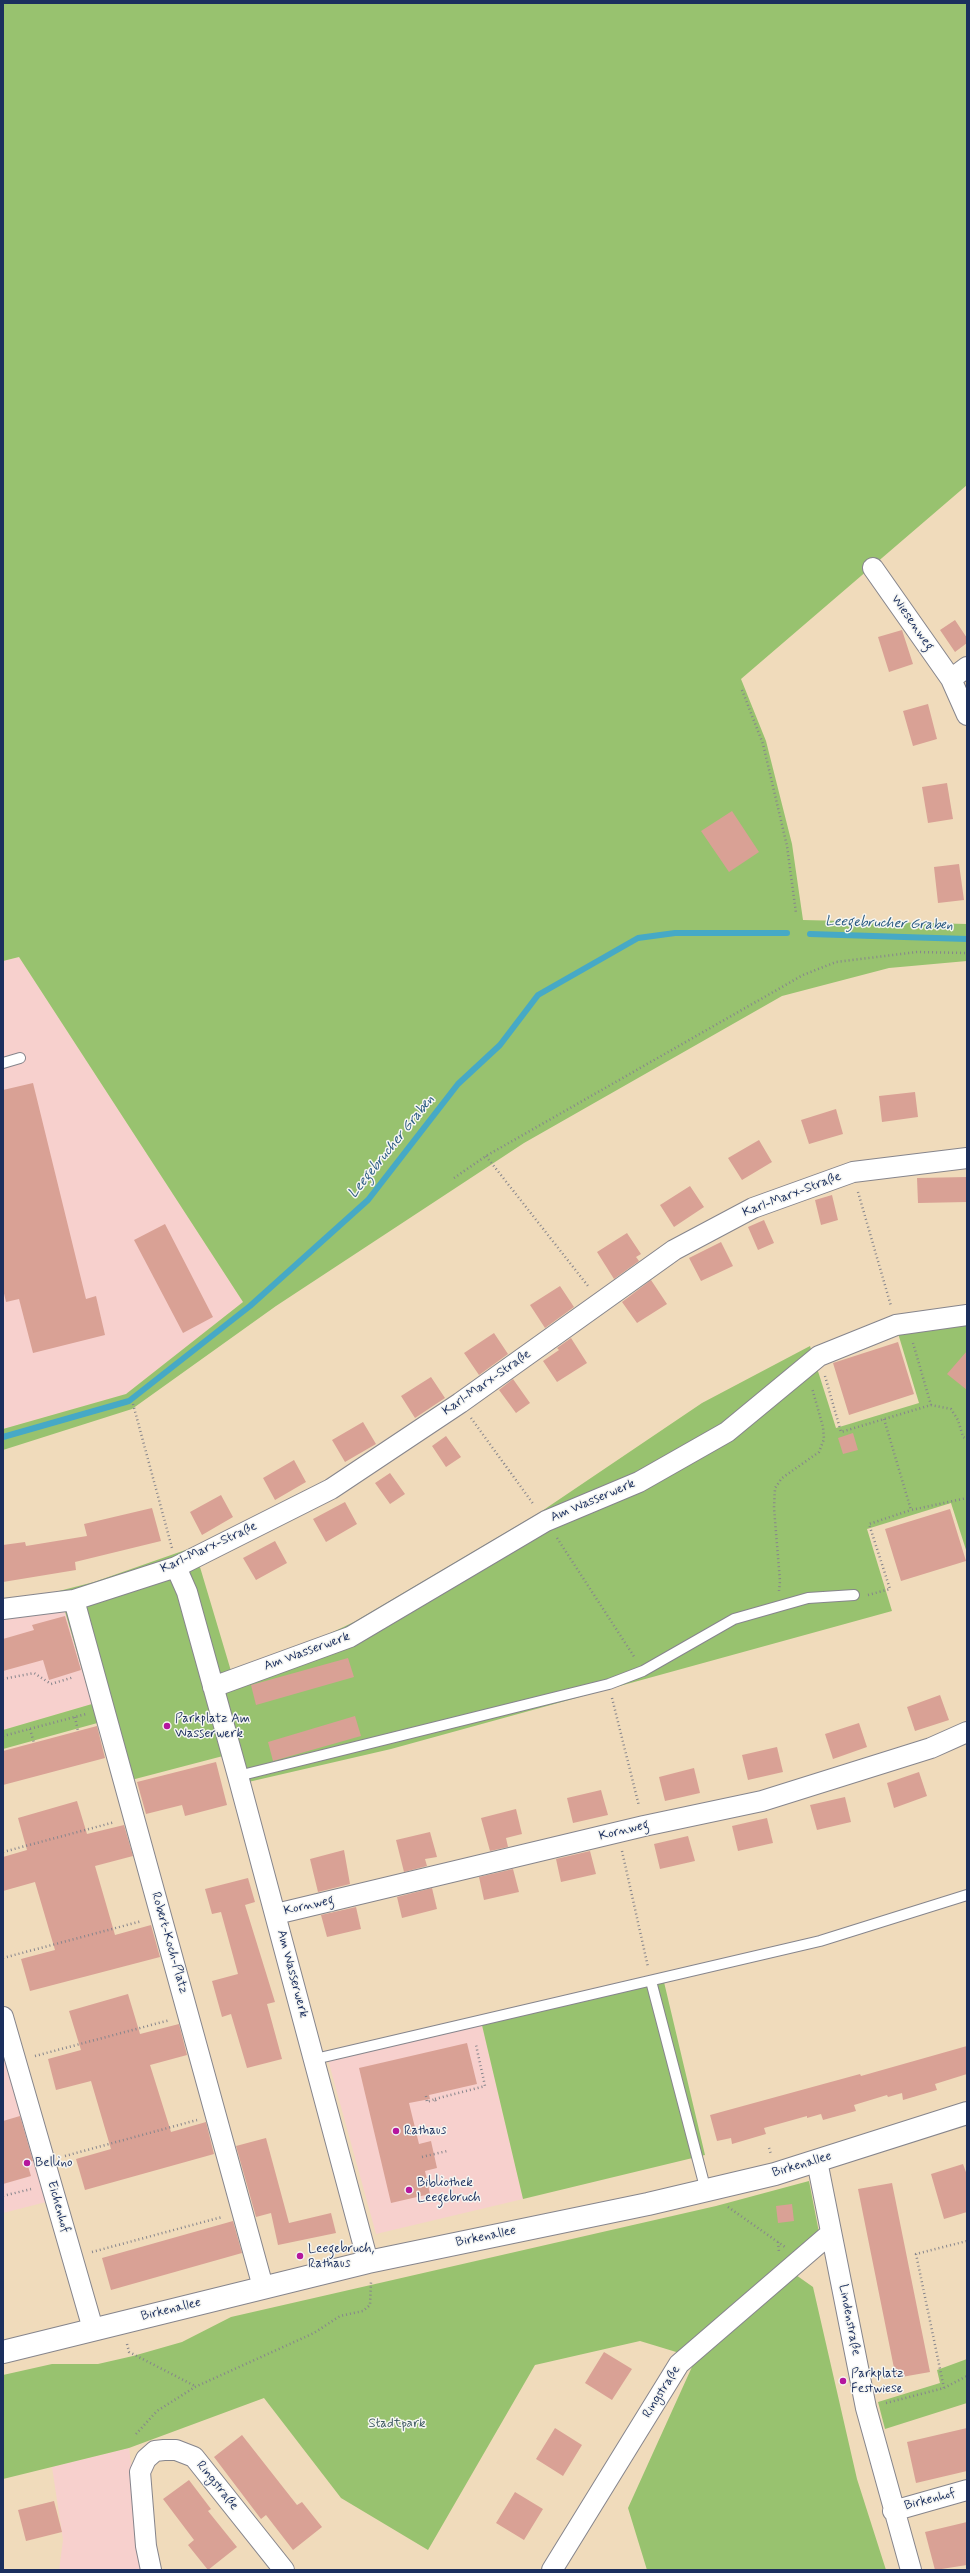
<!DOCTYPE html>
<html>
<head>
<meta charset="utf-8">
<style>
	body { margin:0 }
	#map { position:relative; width:970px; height:2573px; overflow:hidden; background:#f0dbbb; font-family:Mynerve,sans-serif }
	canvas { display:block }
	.frame { position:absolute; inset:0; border:4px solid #1b2f5e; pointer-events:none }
</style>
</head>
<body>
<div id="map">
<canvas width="970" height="2573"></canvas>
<div class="frame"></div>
</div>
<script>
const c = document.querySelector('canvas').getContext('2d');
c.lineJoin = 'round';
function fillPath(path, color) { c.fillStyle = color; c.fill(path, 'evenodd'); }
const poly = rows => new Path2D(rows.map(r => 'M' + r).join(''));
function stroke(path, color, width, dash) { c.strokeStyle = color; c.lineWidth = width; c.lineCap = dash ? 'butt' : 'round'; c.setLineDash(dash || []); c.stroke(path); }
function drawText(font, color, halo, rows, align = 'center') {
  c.font = font + ' Mynerve,sans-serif'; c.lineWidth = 3; c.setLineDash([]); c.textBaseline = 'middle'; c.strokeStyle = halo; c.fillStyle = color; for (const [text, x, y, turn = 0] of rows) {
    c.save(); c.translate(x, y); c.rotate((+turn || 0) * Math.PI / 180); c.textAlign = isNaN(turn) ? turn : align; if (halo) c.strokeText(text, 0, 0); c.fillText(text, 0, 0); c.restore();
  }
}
const built = poly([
	[19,957,243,1302,126,1394,3,1429,3,961],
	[59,1591,92,1704,3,1730,3,1599],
	[481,2021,523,2199,376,2234,327,2056],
	[3,2023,54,2200,3,2213],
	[129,2448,146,2570,59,2570,63,2540,52,2467]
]);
const green = poly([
	[3,3,967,3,967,485,741,679,766,741,792,844,803,920,967,924,967,961,889,968,782,996,524,1143,276,1306,132,1409,3,1450,3,1429,126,1394,243,1302,19,957,3,961],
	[967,1309,967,1553,951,1503,867,1529,892,1611,391,1749,231,1786,223,1756,116,1784,101,1722,3,1749,3,1730,92,1704,59,1591,94,1582,194,1547,231,1671,299,1648,354,1622,542,1511,702,1403,810,1346,836,1428,919,1403,894,1320],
	[664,1982,705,2155,523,2199,481,2021],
	[809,2181,823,2253,796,2275,813,2287,857,2479,886,2570,647,2570,628,2508,696,2358,640,2341,535,2365,428,2550,341,2498,264,2398,129,2448,3,2479,3,2375,52,2364,98,2364,133,2356,182,2342,231,2317,716,2206],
	[967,2359,967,2403,885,2429,878,2402,940,2383,937,2370]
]);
const stream = poly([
	[810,934,967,939],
	[3,1437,129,1401,250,1306,368,1200,458,1084,500,1045,538,995,638,938,675,933,787,933]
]);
const building = poly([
	[955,620,967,638,967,643,955,652,940,630],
	[902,630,913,664,889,672,878,637],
	[928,704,937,739,913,746,903,711],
	[947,783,953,819,928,823,922,787],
	[732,811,759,852,729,872,701,831],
	[959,864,964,900,938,903,934,867],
	[33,1083,86,1299,96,1296,105,1335,33,1353,19,1299,6,1302,3,1289,3,1090],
	[915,1092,918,1117,882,1122,879,1096],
	[836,1109,843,1134,809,1144,801,1120],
	[759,1140,772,1162,742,1180,728,1158],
	[967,1177,967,1202,918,1203,917,1178],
	[690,1186,704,1207,674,1227,660,1205],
	[832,1195,838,1220,821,1225,815,1200],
	[764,1220,774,1243,758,1250,748,1227],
	[165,1224,213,1317,183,1333,134,1240],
	[627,1233,641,1254,636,1257,639,1261,614,1279,597,1252],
	[721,1242,733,1266,701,1281,689,1258],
	[651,1280,667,1304,637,1323,622,1302],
	[560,1286,574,1307,545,1328,530,1305],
	[494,1333,508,1354,479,1375,464,1353],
	[571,1338,587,1363,557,1382,543,1361,559,1350,557,1348],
	[898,1342,914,1394,849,1415,833,1363],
	[967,1351,967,1390,947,1374],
	[431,1377,445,1398,415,1418,401,1396],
	[513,1379,530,1403,516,1413,499,1390],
	[363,1422,376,1444,345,1462,332,1440],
	[853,1433,858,1450,843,1454,838,1438],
	[446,1436,461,1457,446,1467,432,1446],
	[294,1460,306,1482,275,1500,263,1478],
	[390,1473,405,1494,390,1504,375,1483],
	[221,1495,233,1517,202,1535,190,1512],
	[345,1502,357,1524,326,1542,313,1519],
	[152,1508,161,1541,75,1562,76,1570,3,1582,3,1545,25,1542,26,1546,87,1536,84,1524],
	[950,1509,966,1561,901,1581,885,1529],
	[275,1541,287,1563,256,1580,243,1558],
	[65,1616,81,1670,49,1680,43,1660,3,1671,3,1639,34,1630,32,1625],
	[348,1658,354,1677,256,1705,251,1685],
	[940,1695,949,1720,915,1731,907,1707],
	[355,1716,361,1736,273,1761,268,1742],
	[859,1723,867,1747,833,1759,825,1734],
	[97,1726,105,1758,3,1785,3,1751],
	[777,1747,783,1772,748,1780,742,1755],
	[216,1762,227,1805,185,1816,182,1805,146,1814,137,1782],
	[694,1768,700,1793,665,1801,659,1777],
	[919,1772,927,1796,894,1808,887,1783],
	[601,1790,608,1815,573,1823,567,1798],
	[845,1797,851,1822,817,1830,810,1805],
	[77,1801,87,1834,124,1825,133,1856,95,1866,115,1935,151,1925,160,1957,30,1991,21,1959,55,1950,35,1882,3,1891,3,1857,27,1850,18,1818],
	[516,1809,522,1834,506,1838,508,1847,490,1851,481,1818],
	[767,1818,773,1843,738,1851,732,1826],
	[430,1832,437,1857,425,1859,427,1866,404,1872,396,1840],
	[688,1836,695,1861,660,1869,654,1844],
	[344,1850,350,1884,318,1892,310,1859],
	[590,1851,596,1874,561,1882,556,1859],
	[513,1869,519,1892,484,1900,479,1877],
	[248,1878,255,1902,245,1905,275,2002,267,2004,282,2059,247,2068,231,2014,222,2017,212,1981,238,1974,221,1912,212,1914,205,1889],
	[432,1888,437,1909,402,1918,397,1897],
	[356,1907,361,1929,327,1937,321,1915],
	[128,1994,140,2034,179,2024,187,2055,150,2065,171,2132,206,2122,214,2154,85,2190,76,2159,111,2149,91,2081,56,2090,48,2059,81,2050,69,2011],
	[467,2043,477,2084,429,2095,430,2099,409,2103,419,2144,431,2141,437,2168,425,2171,430,2194,391,2203,359,2068],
	[967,2046,967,2074,935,2084,937,2090,903,2100,902,2093,888,2097,887,2095,854,2105,856,2111,823,2120,821,2114,807,2118,807,2116,764,2128,766,2134,732,2144,731,2138,717,2141,710,2115,860,2074,861,2076],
	[20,2116,33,2161,27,2163,31,2176,3,2184,3,2121],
	[266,2138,289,2223,331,2213,336,2233,278,2245,271,2213,256,2217,236,2146],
	[963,2164,967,2175,967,2212,944,2219,931,2174],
	[892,2183,930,2372,896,2378,858,2189],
	[792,2204,794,2221,778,2223,776,2206],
	[233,2221,242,2253,111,2290,102,2258],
	[604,2352,632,2369,612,2400,585,2383],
	[555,2428,582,2445,563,2476,536,2459],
	[967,2428,967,2471,916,2483,907,2442],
	[242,2435,297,2505,302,2502,322,2527,293,2550,266,2515,261,2519,214,2457],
	[189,2480,211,2509,208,2511,237,2547,208,2570,188,2545,194,2540,163,2499],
	[515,2492,543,2509,524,2540,496,2523],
	[54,2501,62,2532,26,2541,18,2510],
	[967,2522,967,2565,935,2570,925,2532]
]);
const path = poly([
	[742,690,763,744,787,846,796,913],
	[486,1156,588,1286],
	[454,1178,486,1156,803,975,836,962,917,952,967,953],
	[858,1192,891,1306],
	[913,1343,931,1405],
	[825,1376,841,1432,931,1405,951,1409,958,1420,963,1437,967,1439],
	[133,1404,172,1548],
	[471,1418,534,1505],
	[884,1419,911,1510,967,1498],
	[557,1538,635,1658],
	[779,1591,780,1581,774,1508,775,1488,782,1478,819,1452,824,1439,823,1427,812,1388],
	[868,1595,890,1589,869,1524,911,1510],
	[3,1679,34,1673,51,1684,74,1677],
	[612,1698,639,1806],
	[75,1717,78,1731],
	[30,1729,34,1743],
	[3,1736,86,1714],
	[622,1851,648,1967],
	[3,1852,115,1822],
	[3,1958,142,1921],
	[35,2056,170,2020],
	[426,2096,427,2102,435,2099,436,2103],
	[435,2099,485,2086,476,2045],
	[769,2148,771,2154],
	[65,2156,197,2120],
	[422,2157,447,2151],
	[3,2196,31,2189],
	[728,2207,785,2247],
	[778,2242,779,2252],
	[92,2252,222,2217],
	[127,2344,129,2352,195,2386],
	[944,2388,916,2254,967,2241],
	[886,2403,944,2388,967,2376],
	[136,2434,157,2411,195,2387,314,2333,340,2316,363,2311,370,2305,371,2282]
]);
const service = poly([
	[3,1063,20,1058],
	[238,1776,609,1684,643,1671,734,1619,808,1598,854,1595],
	[651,1981,706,2191],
	[315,2059,820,1941,967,1895]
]);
const minor = poly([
	[873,568,951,679,967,715],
	[951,679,967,667],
	[176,1567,187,1592,238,1776,368,2262],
	[74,1600,263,2287],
	[3,1609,74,1600,176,1567,331,1489,460,1403,674,1250,753,1208,853,1172,967,1158],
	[213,1687,350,1637,546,1521,639,1482,727,1432,819,1356,896,1325,967,1315],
	[276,1914,644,1826,762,1801,931,1748,967,1732],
	[3,2017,93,2329],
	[817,2161,866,2408,911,2570],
	[893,2511,967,2490],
	[151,2570,146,2546,140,2472,146,2459,155,2451,164,2450,176,2450,194,2457,284,2570],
	[552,2570,679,2364,831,2233]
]);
const tertiary = poly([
	[3,2352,368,2262,648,2204,775,2174,967,2113]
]);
const markers = [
	[167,1726,4,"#b5179e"],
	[396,2131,4,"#b5179e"],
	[27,2163,4,"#b5179e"],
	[409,2190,4,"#b5179e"],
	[300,2256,4,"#b5179e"],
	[843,2381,4,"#b5179e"]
];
const streetNames = [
	["Wiesenweg",912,623,55],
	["Karl-Marx-Straße",792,1195,-21],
	["Karl-Marx-Straße",487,1383,-35],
	["Am Wasserwerk",593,1501,-23],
	["Karl-Marx-Straße",209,1548,-25],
	["Am Wasserwerk",307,1652,-20],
	["Kornweg",624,1831,-14],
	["Kornweg",309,1906,-13],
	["Robert-Koch-Platz",169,1943,74],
	["Am Wasserwerk",292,1974,75],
	["Birkenallee",802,2165,-17],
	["Eichenhof",58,2207,74],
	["Birkenallee",486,2237,-12],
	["Birkenallee",171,2310,-14],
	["Lindenstraße",849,2320,79],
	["Ringstraße",662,2392,-58],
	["Ringstraße",217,2486,51],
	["Birkenhof",930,2500,-15]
];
const poiNames = [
	["Parkplatz Am",175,1719],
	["Wasserwerk",175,1734],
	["Rathaus",404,2131],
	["Bellino",35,2163],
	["Bibliothek",417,2183],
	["Leegebruch",417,2198],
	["Leegebruch,",308,2249],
	["Rathaus",308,2264],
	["Parkplatz",851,2374],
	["Festwiese",851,2389]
];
const parkNames = [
	["Stadtpark",397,2424]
];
const waterNames = [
	["Leegebrucher Graben",889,924,2],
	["Leegebrucher Graben",392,1147,-51]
];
fillPath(built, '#f7d0cd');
fillPath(green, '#98c26f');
stroke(stream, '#46a9c6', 6);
fillPath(building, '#d9a195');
stroke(service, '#86858c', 12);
stroke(minor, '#86858c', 22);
stroke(tertiary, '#86858c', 24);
stroke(path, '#86858c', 2.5, [1, 3]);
stroke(service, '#fff', 10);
stroke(minor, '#fff', 20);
stroke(tertiary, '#fff', 22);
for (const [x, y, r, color] of markers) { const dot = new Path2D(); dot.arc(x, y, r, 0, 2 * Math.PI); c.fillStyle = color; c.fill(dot); stroke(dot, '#f6f6f2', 1.5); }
drawText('13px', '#1b2f5e', '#f6f6f2', streetNames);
drawText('13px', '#1b2f5e', '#f6f6f2', poiNames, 'left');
drawText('13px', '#405b63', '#f6f6f2', parkNames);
drawText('italic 14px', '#2a5a82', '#f6f6f2', waterNames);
</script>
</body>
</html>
